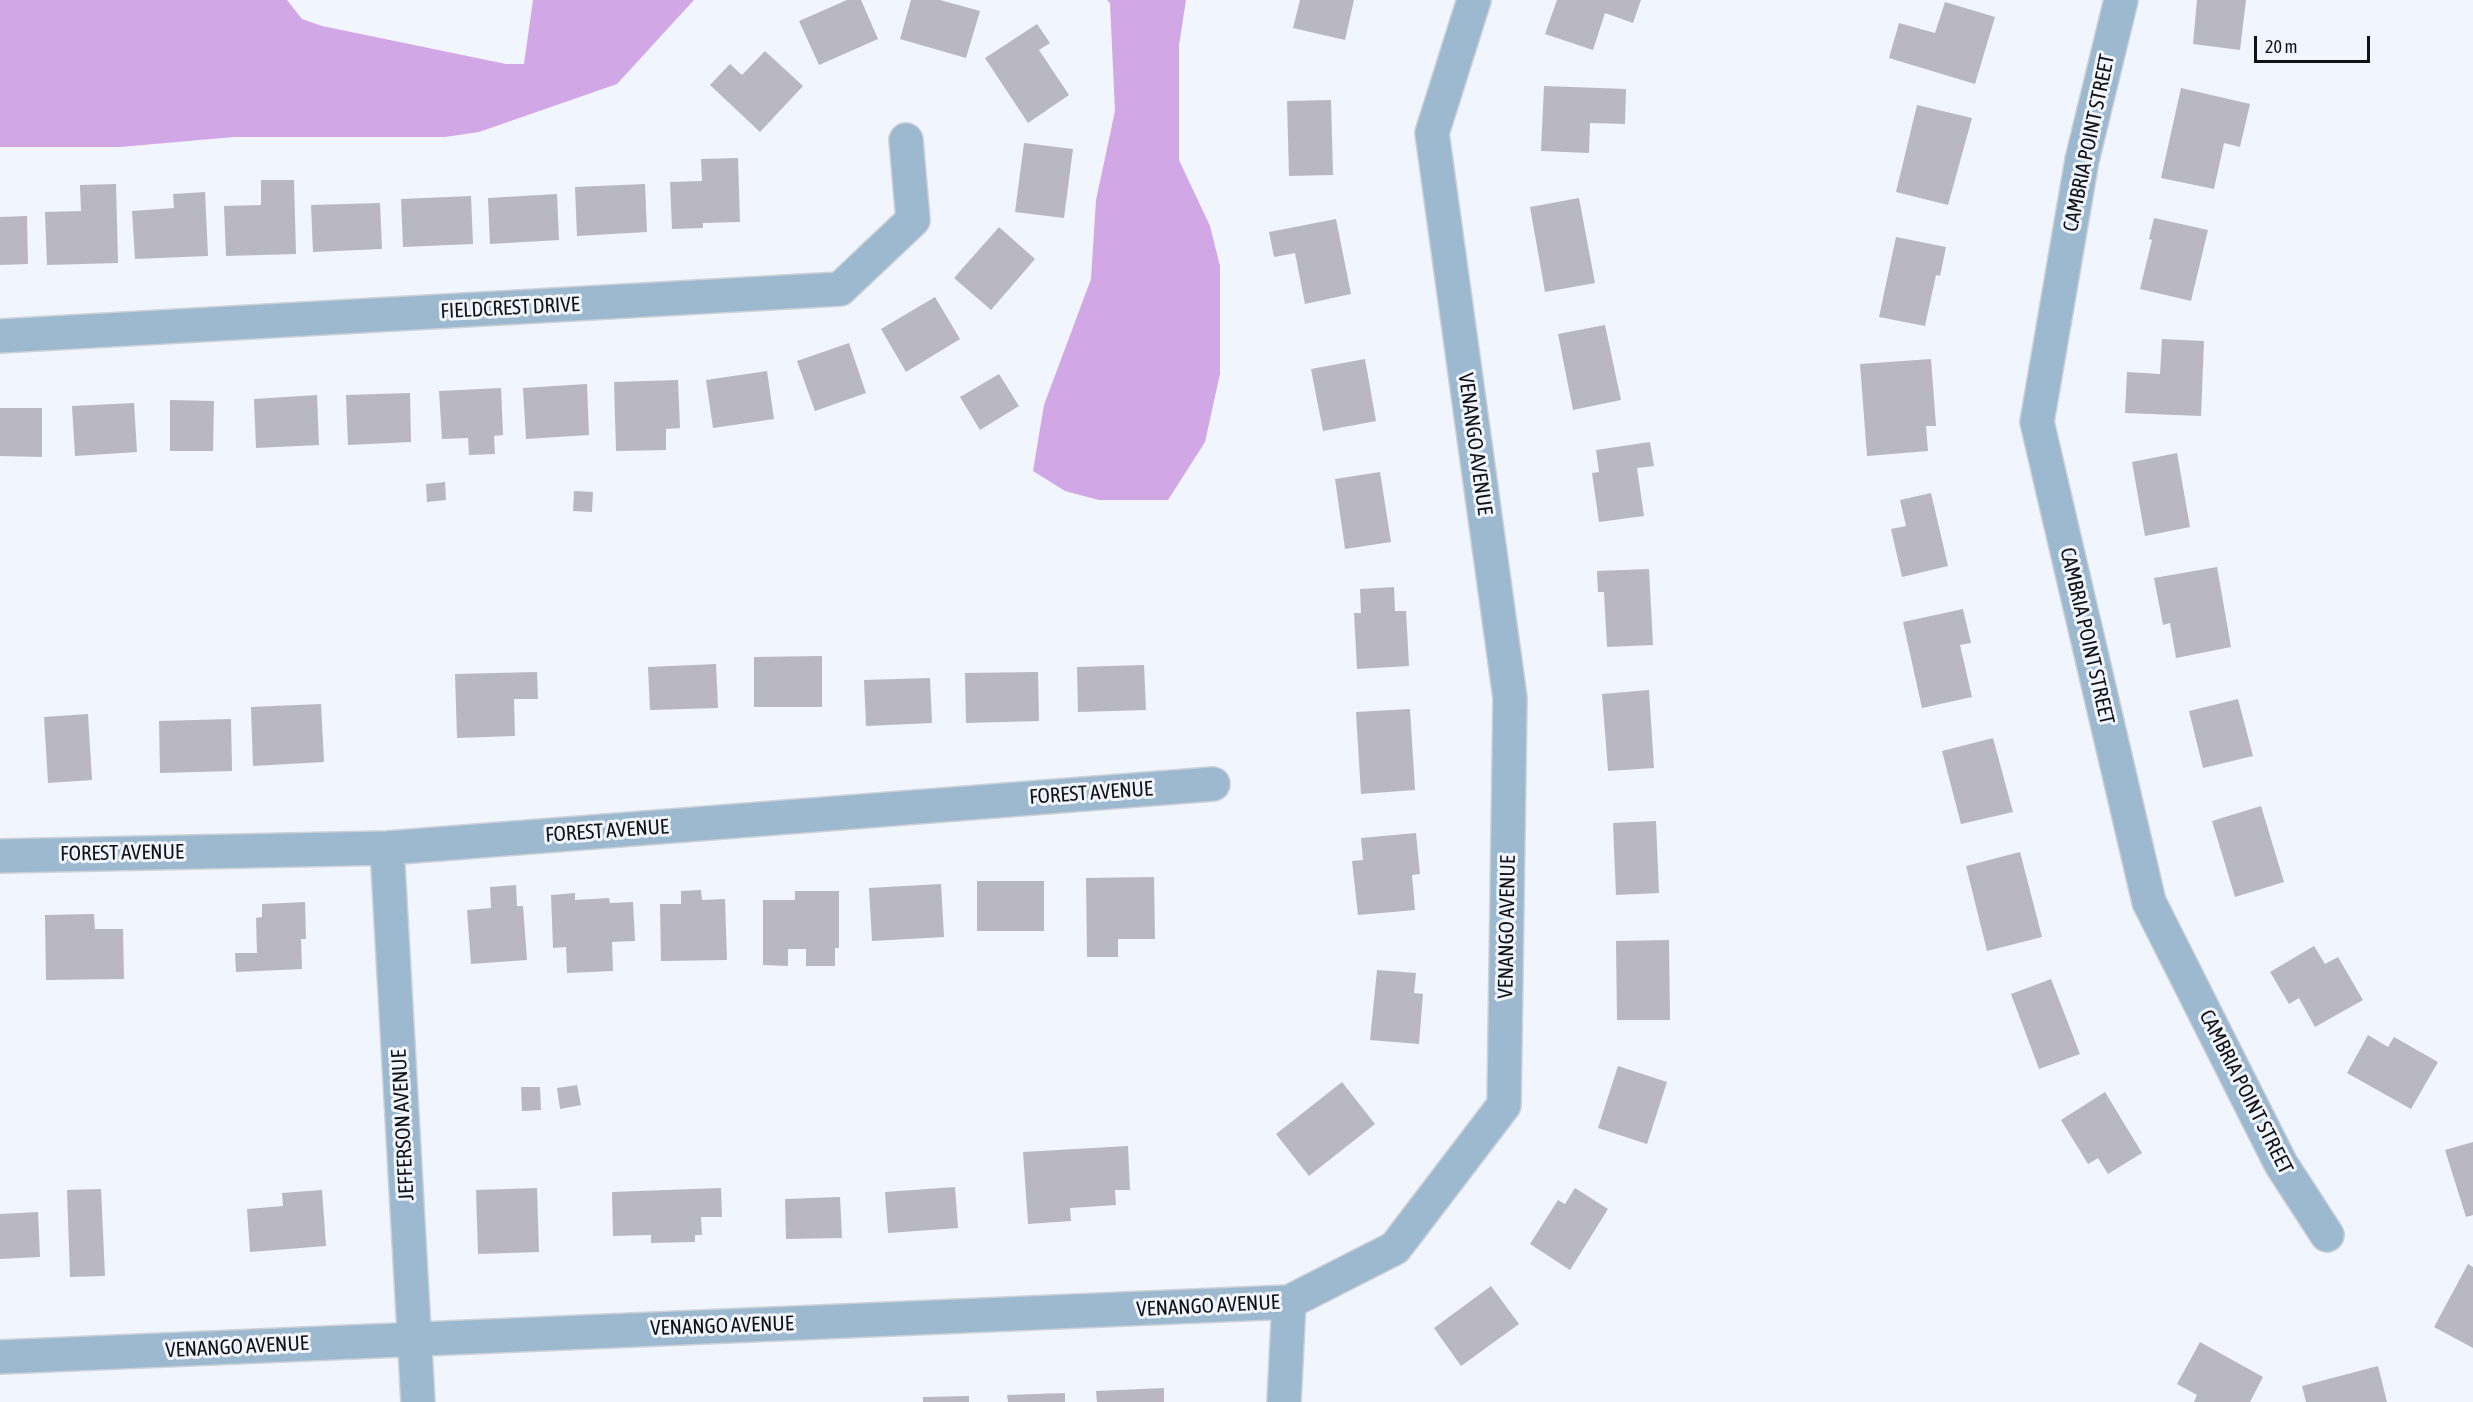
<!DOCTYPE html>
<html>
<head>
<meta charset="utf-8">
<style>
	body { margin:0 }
	#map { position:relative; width:2473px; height:1402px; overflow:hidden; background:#f1f5fd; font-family:"Asap Condensed",sans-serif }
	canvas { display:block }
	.scale { position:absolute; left:2254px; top:36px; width:116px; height:27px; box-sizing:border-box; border:3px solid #101215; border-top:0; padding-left:8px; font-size:18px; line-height:21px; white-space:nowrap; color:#101215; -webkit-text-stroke:4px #f1f5fd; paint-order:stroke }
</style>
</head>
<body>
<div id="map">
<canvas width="2473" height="1402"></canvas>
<div class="scale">20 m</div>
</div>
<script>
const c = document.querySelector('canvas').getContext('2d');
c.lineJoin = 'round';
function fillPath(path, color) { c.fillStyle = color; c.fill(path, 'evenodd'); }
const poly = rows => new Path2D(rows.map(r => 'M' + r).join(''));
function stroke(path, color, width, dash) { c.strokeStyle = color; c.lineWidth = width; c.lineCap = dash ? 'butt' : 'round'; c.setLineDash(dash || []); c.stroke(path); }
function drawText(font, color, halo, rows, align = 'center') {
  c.font = font + ' "Asap Condensed",sans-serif'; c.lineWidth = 6; c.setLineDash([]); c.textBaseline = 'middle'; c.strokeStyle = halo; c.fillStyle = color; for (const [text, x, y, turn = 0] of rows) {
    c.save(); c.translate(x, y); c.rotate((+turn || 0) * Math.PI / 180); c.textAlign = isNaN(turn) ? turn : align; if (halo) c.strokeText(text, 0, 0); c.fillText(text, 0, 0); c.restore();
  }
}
const forest = poly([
	[0,0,287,0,302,19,322,26,506,64,524,64,533,0,694,0,617,84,479,132,445,137,234,137,120,147,0,147],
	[1107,0,1186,0,1179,45,1179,160,1210,226,1220,266,1220,374,1205,442,1168,500,1099,500,1065,491,1033,471,1044,405,1091,279,1096,200,1115,111,1110,3]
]);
const building = poly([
	[847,0,861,0,878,39,819,65,799,21],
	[911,0,940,0,980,11,966,58,900,39],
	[1300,0,1354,0,1345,40,1293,28],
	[1557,0,1641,0,1633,23,1605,13,1593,50,1545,34],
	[2197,0,2246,0,2240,50,2193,44],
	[1945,2,1995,17,1975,84,1889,58,1899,23,1935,33],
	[1037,24,1050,43,1039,50,1069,95,1028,123,985,58],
	[765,51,803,86,760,132,710,85,730,64,742,75],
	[1544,86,1626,89,1625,124,1590,123,1589,153,1541,151],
	[2181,88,2250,104,2240,147,2224,143,2214,189,2161,178],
	[1331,100,1333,175,1289,176,1287,101],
	[1917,105,1972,118,1948,205,1896,192],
	[1024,143,1073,149,1064,218,1015,212],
	[738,158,740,222,703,223,703,228,672,229,670,182,702,181,701,159],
	[261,180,294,180,296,254,226,256,224,206,261,205],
	[116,184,118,263,47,265,45,212,81,211,80,185],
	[645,184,647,232,577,236,575,187],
	[205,192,208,256,135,259,132,211,174,208,173,194],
	[557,194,559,240,490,244,488,198],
	[471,196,473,244,403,247,401,199],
	[1579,198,1595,283,1545,292,1530,207],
	[380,203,382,249,313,252,311,205],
	[27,216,28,264,0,265,0,217],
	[2154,218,2208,230,2191,301,2140,289,2152,240,2149,239],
	[1336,219,1351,294,1305,304,1295,253,1274,257,1269,232],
	[999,227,1035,259,991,310,954,278],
	[1896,237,1946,247,1940,276,1936,275,1925,326,1879,317],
	[935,297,960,339,906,372,881,329],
	[1605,325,1621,400,1573,410,1558,334],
	[2162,339,2204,341,2201,416,2125,413,2127,372,2160,374],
	[849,343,866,393,815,411,797,361],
	[1365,359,1376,421,1323,431,1311,369],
	[1931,359,1936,426,1926,426,1928,451,1867,456,1860,364],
	[767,371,774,419,713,428,706,380],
	[999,374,1019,406,980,430,960,397],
	[678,380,680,428,666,429,666,450,616,451,614,382],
	[587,384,589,435,526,439,523,388],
	[501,388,503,435,494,436,495,454,469,455,468,438,442,439,439,391],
	[410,393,411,442,348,445,346,395],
	[317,395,319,445,256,448,254,399],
	[170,400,214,401,213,451,170,451],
	[134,403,137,452,75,456,72,406],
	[0,408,42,408,42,457,0,456],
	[1650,442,1654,466,1637,468,1644,516,1599,522,1592,473,1599,472,1596,450],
	[2177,453,2190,527,2145,536,2132,462],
	[1380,472,1391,542,1345,549,1335,479],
	[445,482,446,500,427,502,426,484],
	[574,491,593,492,592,512,573,511],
	[1931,493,1948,566,1902,577,1891,529,1906,526,1900,500],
	[2217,567,2231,647,2176,658,2170,623,2163,625,2154,578],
	[1649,569,1653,645,1607,647,1604,592,1598,592,1597,571],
	[1394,587,1395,611,1406,611,1409,666,1357,669,1354,613,1361,613,1360,589],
	[1963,609,1971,643,1960,645,1972,697,1922,708,1903,622],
	[822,656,822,707,754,707,754,657],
	[716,664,718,708,650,710,648,667],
	[1144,665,1146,710,1078,712,1077,667],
	[537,672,538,699,514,699,515,736,457,738,455,674],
	[1038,672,1039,721,966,723,965,673],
	[930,678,932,723,866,726,864,680],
	[1649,690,1654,768,1608,771,1602,694],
	[2238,699,2253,756,2203,768,2189,711],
	[321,704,324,762,253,766,251,707],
	[1410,709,1415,790,1361,794,1356,712],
	[88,714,92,780,48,783,44,717],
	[231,719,232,771,160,773,159,721],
	[1993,738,2013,812,1961,824,1942,751],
	[2261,806,2284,882,2235,897,2212,821],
	[1656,821,1659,893,1616,895,1613,823],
	[1416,833,1420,874,1412,875,1415,910,1358,915,1352,861,1363,860,1361,838],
	[2020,852,2042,937,1987,951,1966,866],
	[1154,877,1155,939,1118,939,1118,957,1087,957,1086,878],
	[977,881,1044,881,1044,931,977,931],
	[941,884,944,937,872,941,869,888],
	[516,885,517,906,523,906,527,960,471,964,467,910,491,908,490,887],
	[701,890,702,900,725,899,727,960,661,961,660,904,681,904,681,891],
	[795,891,839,891,839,948,835,948,835,966,806,966,806,949,788,949,788,966,763,965,763,900,795,900],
	[575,893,575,900,609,898,610,903,633,902,635,941,612,942,613,971,567,973,566,947,553,948,551,895],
	[305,902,306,939,301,939,302,969,236,972,235,953,257,953,256,918,262,917,262,904],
	[94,914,95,929,123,929,124,979,46,980,45,915],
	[1669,940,1670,1020,1617,1020,1616,941],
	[2314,946,2325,964,2338,957,2363,1000,2315,1027,2299,998,2289,1004,2270,972],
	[1377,970,1416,973,1414,993,1423,994,1419,1044,1370,1040],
	[2051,979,2080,1054,2039,1069,2011,994],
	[2368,1035,2388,1047,2394,1037,2438,1062,2411,1109,2347,1073],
	[1618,1066,1667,1082,1647,1144,1598,1128],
	[1342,1082,1375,1124,1309,1176,1276,1134],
	[577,1085,581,1105,560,1109,557,1088],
	[521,1087,540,1087,541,1110,522,1111],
	[2105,1092,2142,1153,2108,1174,2098,1158,2088,1164,2061,1120],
	[2473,1142,2473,1215,2466,1217,2445,1150],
	[1128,1146,1130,1190,1115,1190,1116,1205,1070,1208,1071,1221,1028,1224,1023,1152],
	[955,1187,958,1228,888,1233,885,1192],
	[537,1188,539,1252,478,1254,476,1190],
	[721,1188,722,1217,701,1217,702,1235,695,1235,695,1242,651,1243,651,1235,613,1236,612,1192],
	[1575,1188,1608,1209,1570,1270,1530,1244,1558,1200,1565,1204],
	[101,1189,105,1276,70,1277,67,1190],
	[322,1190,326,1246,250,1252,247,1209,283,1206,282,1193],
	[840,1197,842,1238,786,1239,785,1199],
	[38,1212,40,1257,0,1259,0,1214],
	[2468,1264,2473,1267,2473,1348,2434,1327],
	[1491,1286,1519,1324,1461,1366,1434,1328],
	[2200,1342,2263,1377,2250,1402,2194,1402,2197,1395,2177,1384],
	[2378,1366,2387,1402,2306,1402,2302,1386],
	[1164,1388,1164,1402,1097,1402,1096,1391],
	[1065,1393,1065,1402,1008,1402,1007,1395],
	[969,1396,969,1402,923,1402,923,1397]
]);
const minor = poly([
	[2121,0,2082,160,2037,422,2149,902,2281,1164,2327,1235],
	[0,336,840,289,913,220,906,140],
	[387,848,418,1402],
	[0,856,387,848,1213,784],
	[0,1357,1289,1302,1395,1248,1504,1105,1510,698,1432,133,1474,0],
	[1284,1402,1289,1302]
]);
const streetNames = [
	["CAMBRIA POINT STREET",2089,143,-78],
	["FIELDCREST DRIVE",510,308,-3],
	["VENANGO AVENUE",1475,444,82],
	["CAMBRIA POINT STREET",2087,636,77],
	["FOREST AVENUE",1091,793,-4],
	["FOREST AVENUE",607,831,-4],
	["FOREST AVENUE",122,853,-1],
	["VENANGO AVENUE",1507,927,-89],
	["CAMBRIA POINT STREET",2246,1092,63],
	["JEFFERSON AVENUE",403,1125,-93],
	["VENANGO AVENUE",1208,1306,-3],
	["VENANGO AVENUE",722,1326,-2],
	["VENANGO AVENUE",237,1347,-3]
];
fillPath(forest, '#d2a7e6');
fillPath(building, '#b9b8c2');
stroke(minor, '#cdd1d8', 36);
stroke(minor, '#9db9cf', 33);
drawText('21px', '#101215', '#f1f5fd', streetNames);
</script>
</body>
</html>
